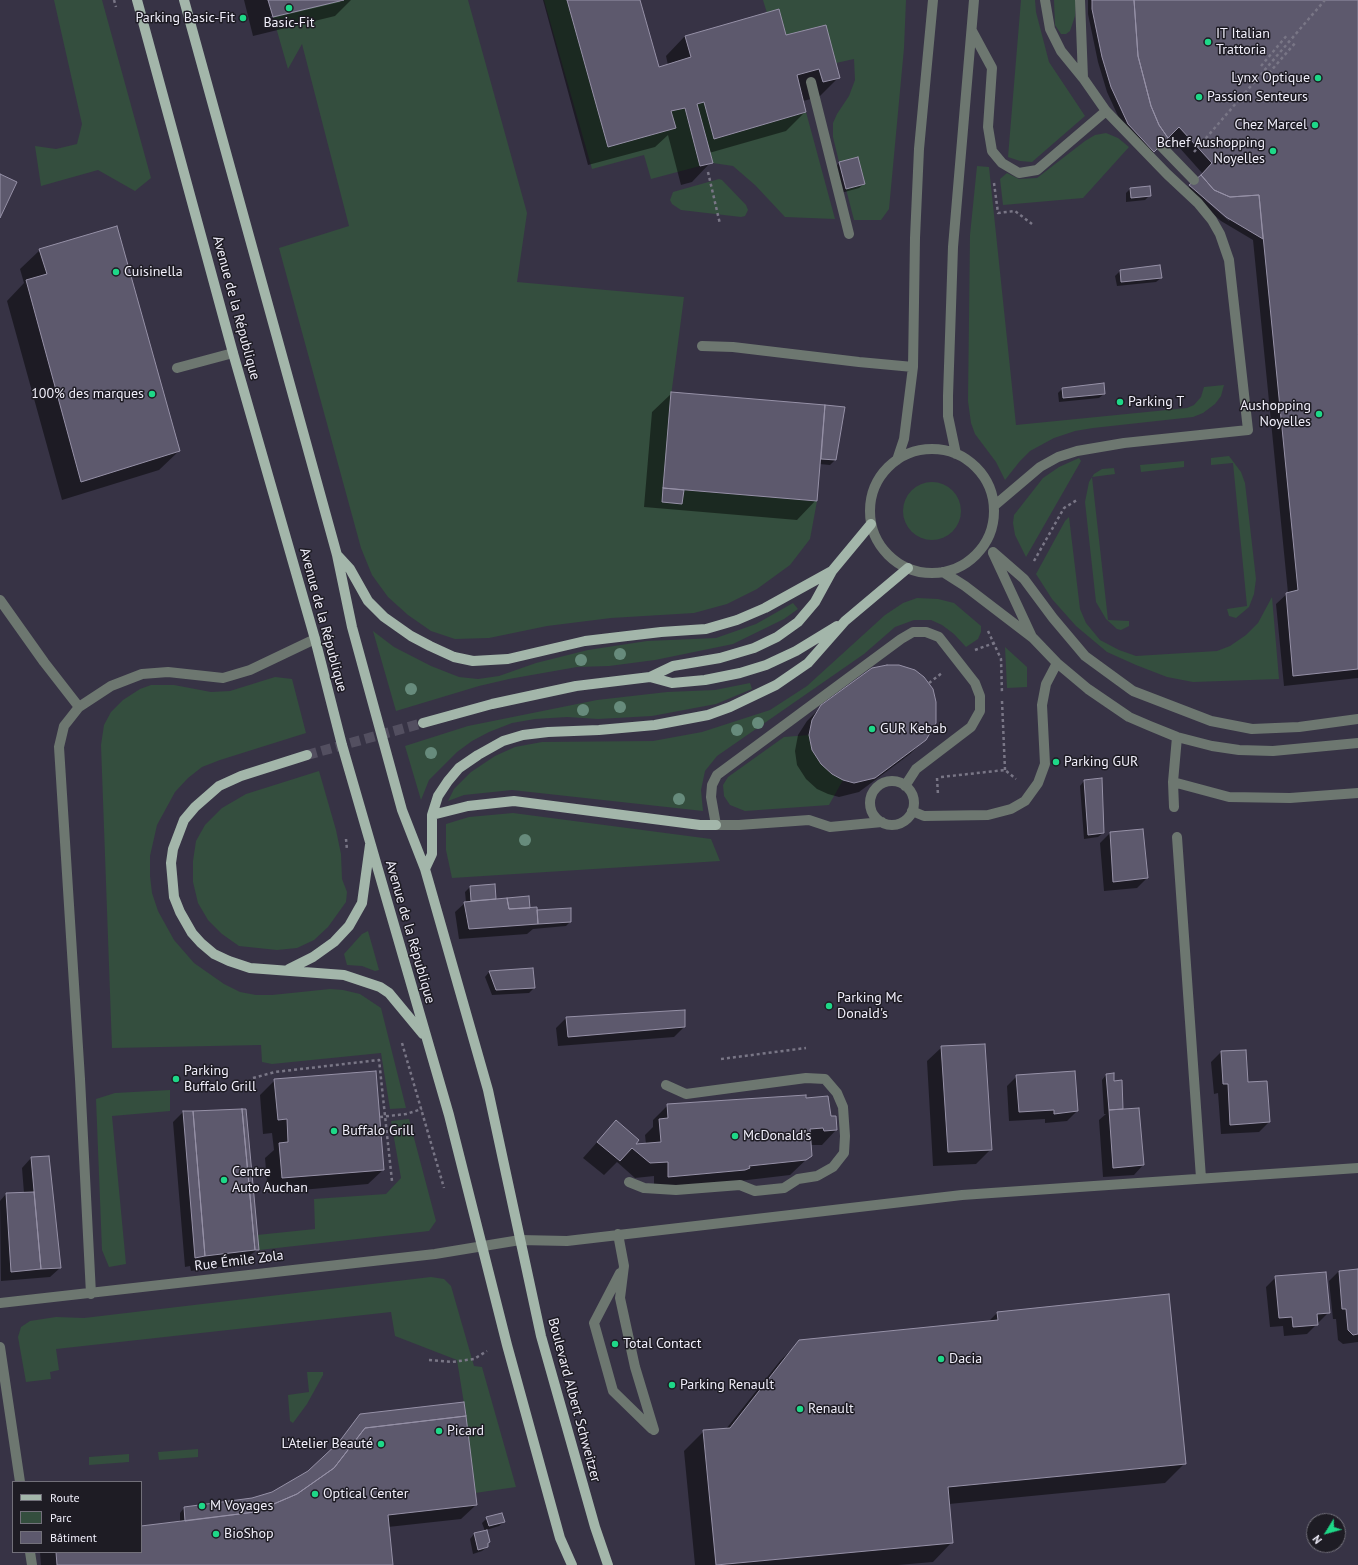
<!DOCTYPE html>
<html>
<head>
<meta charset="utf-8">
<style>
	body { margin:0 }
	#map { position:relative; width:1358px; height:1565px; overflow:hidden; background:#373345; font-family:"PT Sans",sans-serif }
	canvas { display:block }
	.legend { position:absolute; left:12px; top:1481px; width:130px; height:72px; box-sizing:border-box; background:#1e1c24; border:1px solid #72707a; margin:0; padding:5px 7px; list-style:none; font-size:12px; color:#f0eefa }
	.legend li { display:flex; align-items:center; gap:8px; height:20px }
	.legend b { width:20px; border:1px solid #72707a }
	.north { position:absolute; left:1306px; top:1513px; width:40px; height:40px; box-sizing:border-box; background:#1e1c24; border:1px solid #72707a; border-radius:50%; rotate:233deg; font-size:11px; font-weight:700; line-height:16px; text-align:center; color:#f0eefa }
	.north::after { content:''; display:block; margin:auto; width:14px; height:18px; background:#1ed888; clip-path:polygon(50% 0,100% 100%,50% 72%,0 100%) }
</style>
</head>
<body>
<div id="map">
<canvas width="1358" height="1565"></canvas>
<ul class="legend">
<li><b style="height:5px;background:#a3b6aa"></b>Route</li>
<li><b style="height:11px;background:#344e3e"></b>Parc</li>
<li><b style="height:11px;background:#5d596d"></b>Bâtiment</li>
</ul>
<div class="north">N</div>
</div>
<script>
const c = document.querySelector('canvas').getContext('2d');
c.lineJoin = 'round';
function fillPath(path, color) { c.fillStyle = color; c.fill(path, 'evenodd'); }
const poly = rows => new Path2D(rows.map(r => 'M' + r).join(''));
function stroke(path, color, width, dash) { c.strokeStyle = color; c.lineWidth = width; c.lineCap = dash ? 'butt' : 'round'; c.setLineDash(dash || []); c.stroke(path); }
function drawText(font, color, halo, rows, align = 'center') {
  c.font = font + ' "PT Sans",sans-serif'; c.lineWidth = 3; c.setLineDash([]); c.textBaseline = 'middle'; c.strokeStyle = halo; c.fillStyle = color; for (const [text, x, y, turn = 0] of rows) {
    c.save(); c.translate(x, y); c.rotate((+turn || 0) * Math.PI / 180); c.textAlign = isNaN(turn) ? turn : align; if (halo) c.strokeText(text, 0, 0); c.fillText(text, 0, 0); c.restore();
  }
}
const green = poly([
	[54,0,102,0,151,178,135,191,98,170,41,186,35,146,56,149,77,144,82,124],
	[344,0,468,0,527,213,517,282,684,297,671,396,662,501,682,504,684,490,817,501,810,539,790,565,757,589,727,604,694,613,611,618,547,626,489,638,455,639,431,631,408,615,388,597,372,575,361,548,279,248,349,226,302,44,288,69,273,17],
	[544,0,567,0,608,146,676,128,671,111,685,108,700,166,651,179,644,155,592,169],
	[763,0,906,0,904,48,889,209,881,220,854,220,846,189,865,184,858,157,839,162,833,137,833,123,837,114,849,96,855,80,854,59,836,63,825,25,786,35,779,9,767,13],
	[1021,0,1035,0,1036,12,1049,62,1085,116,1032,162,1020,161,1008,157],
	[1054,0,1076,0,1075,16,1070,31,1066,34,1061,34,1055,25],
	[704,102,714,139,806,112,835,219,785,217,755,185,733,166,713,163,697,104],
	[1106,133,1118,138,1129,147,1083,198,1003,205,1000,179,1007,173,1019,179,1037,178,1085,141,1095,135],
	[977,166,989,167,1016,425,1187,408,1194,405,1201,397,1204,387,1224,385,1221,396,1215,404,1203,413,1193,417,1093,428,1075,431,1054,438,1030,451,1020,461,1005,480,996,462,975,434,971,423,968,401,970,235],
	[719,179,722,180,746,205,748,210,745,216,741,217,681,210,672,204,670,200,673,192],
	[1229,456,1241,472,1245,483,1256,579,1254,594,1249,607,1236,618,1229,616,1227,609,1247,606,1233,463,1211,465,1211,458],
	[1079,458,1081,461,1026,557,1015,535,1013,523,1014,515,1043,478,1059,467],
	[1184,461,1184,467,1141,472,1140,465],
	[1114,468,1115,474,1092,477,1108,620,1129,621,1129,626,1121,630,1117,629,1106,619,1096,602,1085,502,1089,482,1094,474,1102,469],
	'903 511a29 29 0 1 1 58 0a29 29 0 1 1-58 0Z',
	[1069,517,1080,609,1086,623,1100,640,1119,650,1136,656,1217,651,1230,646,1246,635,1258,623,1272,597,1279,679,1193,682,1167,677,1136,665,1107,652,1076,626,1052,599,1036,574,1065,521],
	[917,598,938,599,954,603,981,626,981,632,978,639,966,647,954,634,942,625,931,620,914,620,895,627,864,654,717,756,705,771,701,790,703,811,512,790,464,795,448,801,454,789,471,772,495,756,515,747,542,742,653,741,702,732,770,710,807,686,885,615,903,603],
	[793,603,798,609,784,619,733,644,655,660,609,666,577,667,509,679,479,686,396,711,373,631,394,647,431,666,459,677,478,679,499,676,536,663,588,650,647,641,716,638,756,624],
	[1005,647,1027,667,1027,687,1007,688],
	[275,677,292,679,306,733,220,760,202,767,188,778,175,792,157,825,150,856,150,876,152,893,158,911,174,940,194,963,224,984,240,992,256,995,272,995,330,989,343,990,360,994,381,1008,406,1108,390,1109,381,1053,272,1064,262,1062,261,1045,112,1048,101,745,104,725,111,712,123,700,140,689,151,685,174,685,211,692,230,691],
	[750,683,752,689,716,704,652,716,598,719,567,717,535,719,512,723,489,732,472,741,457,752,429,780,421,800,405,746,468,726,597,700,667,692,715,690],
	[809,735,812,750,821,764,832,774,843,780,829,805,745,811,730,805,724,796,723,785,728,777,784,737],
	[319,771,336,830,341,854,342,879,347,892,346,902,328,927,314,940,297,948,277,950,239,946,222,934,208,920,198,903,193,882,193,861,196,841,205,825,222,808,246,794],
	[513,813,711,839,720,861,452,878,446,850,446,824,469,817],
	[368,931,379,970,375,971,362,966,347,965,344,954,362,934],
	[170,1090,170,1111,112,1116,126,1264,109,1267,102,1250,96,1099,115,1093],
	[409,1119,436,1221,429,1231,259,1250,257,1235,315,1229,314,1199,386,1194,401,1178,391,1121],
	[431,1277,444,1279,451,1286,474,1366,482,1367,516,1487,475,1493,466,1416,457,1360,395,1336,391,1312,56,1349,59,1370,50,1372,51,1379,26,1382,18,1337,21,1327,30,1321,56,1317,84,1318],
	[307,1372,323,1372,323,1375,307,1404,293,1423,290,1421,288,1395,309,1392],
	[198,1449,198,1457,159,1460,158,1452],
	[129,1454,129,1462,89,1465,89,1457]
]);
const shadow = poly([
	[244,0,339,0,268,17,268,19,340,2,340,0,351,0,335,16,253,36],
	[543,0,640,0,658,68,668,65,666,56,685,36,785,37,839,77,819,97,803,101,805,112,786,131,709,153,711,162,692,182,681,185,668,135,655,147,588,165],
	[1088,0,1358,0,1358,678,1284,686,1276,604,1288,593,1253,240,1221,221,1185,191,1203,174,1169,136,1149,156,1124,129,1107,92,1098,62,1088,14],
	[1205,200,1210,202,1230,219,1229,221],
	[857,159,864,184,859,188,841,193,835,168,839,163],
	[1130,189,1150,195,1145,200,1126,202,1126,193],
	[40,250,179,451,159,470,62,500,7,301,24,283,20,269],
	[1120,271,1161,278,1156,282,1117,286,1115,276],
	[1062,389,1104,394,1099,398,1059,402,1058,393],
	[672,393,844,408,835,460,830,465,819,464,816,500,797,520,644,507,652,412],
	[822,706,925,739,910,754,859,792,839,797,828,794,817,789,806,779,797,765,795,751,798,735,807,721],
	[1084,781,1103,833,1098,837,1084,839,1080,786],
	[1110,833,1147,878,1137,888,1104,891,1100,843],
	[494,885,495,900,570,922,566,926,533,929,527,934,459,939,455,912,466,902,465,892,470,887],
	[532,969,534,988,529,993,492,995,485,977,489,972],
	[566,1018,684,1027,674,1037,558,1046,556,1028],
	[942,1047,991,1149,976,1164,933,1166,927,1061],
	[1221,1052,1247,1083,1269,1122,1259,1132,1221,1134,1218,1093,1214,1094,1211,1062],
	[1106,1075,1114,1082,1121,1082,1122,1110,1143,1165,1134,1175,1103,1177,1099,1120,1106,1114,1104,1114,1102,1080],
	[1017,1076,1077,1111,1067,1121,1045,1123,1045,1119,1009,1121,1007,1086],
	[275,1080,383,1170,368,1184,268,1193,265,1158,274,1150,272,1133,263,1134,260,1095],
	[779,1097,779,1099,805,1099,830,1117,836,1130,822,1145,810,1145,811,1155,790,1175,654,1191,654,1176,635,1178,617,1162,604,1175,583,1158,616,1121,633,1145,646,1144,645,1135,653,1127,653,1120,668,1105],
	[245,1110,258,1249,239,1264,191,1271,190,1266,185,1267,173,1122,183,1112],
	[31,1158,60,1268,50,1277,1,1281,0,1201,6,1194,24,1193,22,1168],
	[1358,1270,1358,1342,1343,1344,1338,1340,1336,1319,1333,1319,1329,1281,1339,1271],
	[1276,1277,1329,1312,1307,1334,1284,1336,1283,1326,1270,1327,1266,1287],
	[997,1313,1185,1463,1165,1483,949,1504,952,1542,933,1562,898,1565,695,1565,684,1451,704,1431,726,1429,780,1361,800,1341,988,1322],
	[360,1415,476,1505,461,1519,388,1527,392,1565,41,1565,40,1552,141,1552,141,1526,180,1521,180,1513,184,1508,252,1499,272,1493,309,1472,335,1448],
	[487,1518,504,1522,499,1526,486,1530,489,1542,487,1547,482,1551,473,1554,470,1539,474,1534,485,1531,482,1523]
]);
const building = poly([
	[268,0,344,0,273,17,268,0],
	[567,0,640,0,659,67,691,57,685,36,779,9,786,35,826,25,840,78,823,82,819,69,797,75,806,112,714,139,704,102,697,104,713,163,700,166,685,108,671,111,676,128,608,147,567,0],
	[1092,0,1134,0,1138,56,1151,106,1159,125,1168,138,1154,152,1128,124,1111,87,1102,57,1092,9,1092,0],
	[1134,0,1358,0,1358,669,1293,676,1286,593,1298,590,1259,195,1230,197,1214,190,1201,175,1212,163,1179,127,1168,138,1159,125,1151,106,1138,56,1134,0],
	[858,157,865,184,846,189,839,162,858,157],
	[0,174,17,182,0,218,0,174],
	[1201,175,1214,190,1230,197,1259,195,1263,239,1226,217,1189,185,1201,175],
	[1150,186,1151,196,1131,198,1130,188,1150,186],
	[117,226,180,451,81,482,26,280,47,274,39,249,117,226],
	[1160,265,1162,278,1121,282,1120,270,1160,265],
	[1104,383,1105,394,1063,398,1062,388,1104,383],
	[671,392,825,405,817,501,663,488,671,392],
	[825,405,845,407,836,460,821,459,825,405],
	[663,488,684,490,682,504,662,502,663,488],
	[887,665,899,665,915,670,924,677,933,689,936,702,936,723,926,740,875,778,854,783,843,780,832,774,821,764,812,750,809,735,812,720,821,705,872,668,887,665],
	[1102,778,1104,833,1088,835,1084,780,1102,778],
	[1143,829,1148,878,1113,882,1110,832,1143,829],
	[495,884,496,899,471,901,470,886,495,884],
	[529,896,530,908,509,909,507,898,529,896],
	[507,898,509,909,537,907,538,924,469,929,464,902,507,898],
	[571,908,571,922,538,924,537,910,571,908],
	[533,968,535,988,496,990,489,971,533,968],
	[685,1010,685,1027,568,1037,566,1017,685,1010],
	[985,1044,992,1150,948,1152,941,1046,985,1044],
	[1246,1050,1248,1082,1267,1081,1270,1122,1230,1125,1228,1084,1223,1084,1221,1051,1246,1050],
	[376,1071,384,1170,282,1178,279,1143,288,1142,287,1119,278,1120,274,1079,376,1071],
	[1075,1071,1078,1111,1054,1114,1054,1110,1019,1112,1016,1075,1075,1071],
	[1114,1073,1114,1081,1122,1080,1123,1109,1109,1110,1106,1074,1114,1073],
	[806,1095,806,1098,828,1096,831,1116,836,1116,837,1130,824,1131,823,1128,810,1129,812,1156,806,1160,749,1166,750,1168,745,1170,668,1177,668,1162,650,1163,632,1148,620,1161,597,1142,616,1120,639,1140,636,1144,661,1142,659,1119,668,1118,667,1104,806,1095],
	[1139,1108,1144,1165,1113,1168,1109,1110,1139,1108],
	[242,1109,246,1109,259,1250,255,1250,242,1109],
	[242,1109,255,1250,205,1256,193,1111,242,1109],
	[183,1111,193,1111,205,1256,195,1258,183,1111],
	[49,1156,61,1268,41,1269,31,1157,49,1156],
	[34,1192,41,1269,11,1272,6,1193,34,1192],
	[1358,1269,1358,1334,1353,1335,1348,1330,1346,1309,1342,1309,1339,1271,1358,1269],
	[1326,1272,1330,1313,1317,1314,1318,1325,1293,1327,1292,1317,1279,1318,1275,1276,1326,1272],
	[1169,1294,1186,1464,948,1487,953,1543,716,1565,703,1430,730,1428,799,1340,998,1320,997,1312,1169,1294],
	[464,1402,466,1416,365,1428,334,1468,297,1494,255,1512,185,1521,184,1507,252,1498,272,1492,308,1471,339,1442,360,1414,464,1402],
	[466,1416,477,1505,388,1515,393,1565,57,1565,56,1552,141,1552,141,1526,255,1512,297,1494,334,1468,365,1428,466,1416],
	[502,1513,505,1522,489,1526,486,1517,502,1513],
	[487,1530,490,1542,488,1543,488,1547,478,1550,474,1533,487,1530]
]);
const majorTunnel = poly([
	[307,755,423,723]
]);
const path = poly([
	[114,0,116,7],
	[1261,66,1288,34],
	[1269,73,1296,42],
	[1194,152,1325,0],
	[708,172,720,224],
	[994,183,998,213,1015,211,1032,224],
	[1034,561,1064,508,1077,500],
	[988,631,1001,659,1002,694],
	[975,650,994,643],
	[929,683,942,673],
	[1002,701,1005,770],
	[941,777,1005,770,1016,779],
	[937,778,938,795],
	[346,839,347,850],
	[402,1043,444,1188],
	[721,1059,806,1048],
	[253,1078,275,1072,379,1060,392,1181],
	[380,1117,406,1114,422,1109],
	[429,1360,452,1362,474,1359,487,1351]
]);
const minor = poly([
	[1080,0,1083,78],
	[972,31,992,68,988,127,992,151,1002,163,1019,173,1037,170,1106,111],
	[811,82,849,234],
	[1161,146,1194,180],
	[702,346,733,347,859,362,913,367],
	[177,368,233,353],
	'870 511a62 62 0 1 1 124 0a62 62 0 1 1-124 0Z',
	[956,454,948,416,948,396,953,247,974,0],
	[897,460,904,439,913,367,915,238,919,149,933,0],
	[994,506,1040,467,1058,457,1077,451,1124,443,1248,430,1229,260,1220,234,1212,220,1198,203,1167,174,1106,111,1083,78,1061,51,1050,29,1045,0],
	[993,552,1024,579,1053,618,1085,656,1133,691,1211,721,1252,729,1299,727,1358,719],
	[993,553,1032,637],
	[943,572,965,586,1033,638,1057,663,1088,689,1129,717,1150,726,1177,737,1212,746,1239,750,1273,751,1358,743],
	[0,600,44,662,79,707],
	'870 803a22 22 0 1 1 44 0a22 22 0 1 1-44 0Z',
	[1173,782,1229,797,1290,798,1358,793],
	[1174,807,1173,782,1177,737],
	[912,811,924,816,988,815,1011,809,1025,801,1038,783,1045,764,1042,705,1046,684,1057,663],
	[882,822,830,827,809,820,739,825,716,825,711,797,712,785,717,775,901,639,913,632,926,632,939,637,975,683,980,696,980,711,971,727,916,769,905,786],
	[1177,837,1201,1178],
	[629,1182,644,1188,676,1190,740,1185,755,1191,784,1188,798,1179,817,1176,833,1167,844,1153,845,1136,843,1107,837,1093,825,1079,806,1078,686,1094,666,1085],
	[618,1234,624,1266,620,1298,635,1367,654,1430],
	[620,1273,594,1323,613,1391,652,1429],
	[91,1294,80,1079,59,747,64,726,79,707,111,686,142,674,168,672,223,678,250,670,315,639],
	[0,1303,435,1254,520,1240,567,1241,962,1195,1358,1168],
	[0,1347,20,1482],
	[30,1552,32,1565]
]);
const major = poly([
	[137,0,233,353,315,639,342,745,449,1115,507,1345,560,1538,572,1565],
	[184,0,337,555,352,627,402,810,425,869,488,1090,541,1336,595,1527,608,1565],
	[338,556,350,569,368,601,384,617,411,636,430,646,454,657,473,661,508,659,585,641,661,632,706,629,737,620,765,608,832,571],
	[650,677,672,683,705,680,740,673,766,665,796,651,837,626],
	[423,723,492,704,576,686,650,677,673,666,720,658,754,648,777,637,798,622,815,602,832,571,871,524],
	[307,755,241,776,219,786,195,807,184,820,173,849,171,863,174,897,180,912,192,933,201,943,214,954,229,961,250,968,344,975,380,987,389,993,423,1034],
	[432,815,468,806,514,801,700,825,716,825],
	[425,869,432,854,432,815,438,796,448,781,459,768,478,755,503,741,523,735,548,732,599,730,655,725,708,715,730,707,776,685,808,663,845,621,908,568],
	[289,969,313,957,334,942,349,926,362,903,370,845]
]);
const trees = [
	[620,654],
	[581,660],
	[411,689],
	[620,707],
	[583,710],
	[758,723],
	[737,730],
	[431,753],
	[679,799],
	[525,840]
];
const markers = [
	[289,8,4,"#1ed888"],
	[243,18,4,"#1ed888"],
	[1208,42,4,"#1ed888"],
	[1318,78,4,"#1ed888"],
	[1199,97,4,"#1ed888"],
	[1315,125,4,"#1ed888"],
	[1273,151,4,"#1ed888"],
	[116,272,4,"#1ed888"],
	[152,394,4,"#1ed888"],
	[1120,402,4,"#1ed888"],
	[1319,414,4,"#1ed888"],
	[872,729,4,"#1ed888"],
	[1056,762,4,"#1ed888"],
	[829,1006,4,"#1ed888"],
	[176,1079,4,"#1ed888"],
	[334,1131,4,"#1ed888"],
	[735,1136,4,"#1ed888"],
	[224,1180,4,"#1ed888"],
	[615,1344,4,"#1ed888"],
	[941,1359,4,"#1ed888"],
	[672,1385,4,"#1ed888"],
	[800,1409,4,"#1ed888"],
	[439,1431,4,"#1ed888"],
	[381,1444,4,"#1ed888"],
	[315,1494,4,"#1ed888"],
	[202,1506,4,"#1ed888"],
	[216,1534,4,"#1ed888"]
];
const poiNames = [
	["Parking Basic-Fit",235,18,"right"],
	["Basic-Fit",289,23,"center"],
	["IT Italian",1216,34],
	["Trattoria",1216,50],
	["Lynx Optique",1310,78,"right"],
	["Passion Senteurs",1207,97],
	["Chez Marcel",1307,125,"right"],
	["Bchef Aushopping",1265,143,"right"],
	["Noyelles",1265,159,"right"],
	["Cuisinella",124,272],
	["100% des marques",144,394,"right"],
	["Parking T",1128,402],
	["Aushopping",1311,406,"right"],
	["Noyelles",1311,422,"right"],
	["GUR Kebab",880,729],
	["Parking GUR",1064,762],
	["Parking Mc",837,998],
	["Donald's",837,1014],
	["Parking",184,1071],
	["Buffalo Grill",184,1087],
	["Buffalo Grill",342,1131],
	["McDonald's",743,1136],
	["Centre",232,1172],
	["Auto Auchan",232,1188],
	["Total Contact",623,1344],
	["Dacia",949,1359],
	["Parking Renault",680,1385],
	["Renault",808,1409],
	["Picard",447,1431],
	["L'Atelier Beauté",373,1444,"right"],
	["Optical Center",323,1494],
	["M Voyages",210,1506],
	["BioShop",224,1534]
];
const streetNames = [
	["Avenue de la République",236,308,75],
	["Avenue de la République",323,620,75],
	["Avenue de la République",410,932,74],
	["Rue Émile Zola",239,1261,-7],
	["Boulevard Albert Schweitzer",574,1400,75]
];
fillPath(green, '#344e3e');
fillPath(shadow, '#0007');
fillPath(building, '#5d596d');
stroke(building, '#9691a7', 1);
stroke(majorTunnel, '#534f60', 10, [10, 5]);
stroke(path, '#797686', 2.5, [3, 3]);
stroke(minor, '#6d7770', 10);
stroke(major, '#a3b6aa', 10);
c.fillStyle = '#678b7c';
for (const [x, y] of trees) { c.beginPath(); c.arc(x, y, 6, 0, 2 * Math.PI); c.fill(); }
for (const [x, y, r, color] of markers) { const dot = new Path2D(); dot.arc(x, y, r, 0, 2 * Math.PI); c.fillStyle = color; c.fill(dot); stroke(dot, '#1e1c24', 1.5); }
drawText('14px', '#f0eefa', '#1e1c24', poiNames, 'left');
drawText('14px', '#f0eefa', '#1e1c24', streetNames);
</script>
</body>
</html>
